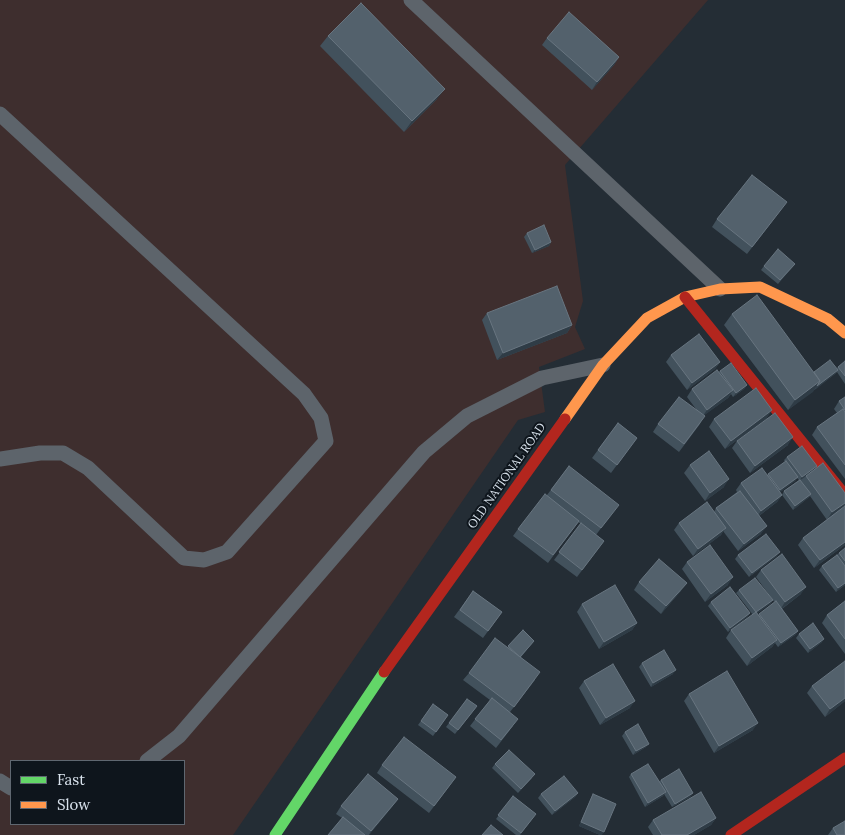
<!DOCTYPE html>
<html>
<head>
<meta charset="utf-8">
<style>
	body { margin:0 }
	#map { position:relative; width:845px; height:835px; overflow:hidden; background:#242d35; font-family:Lora,serif }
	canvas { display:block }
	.legend { position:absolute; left:10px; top:760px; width:175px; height:65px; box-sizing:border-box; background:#0e151c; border:1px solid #5f6770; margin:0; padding:6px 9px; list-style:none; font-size:15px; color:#d9e3ed }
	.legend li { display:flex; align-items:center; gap:10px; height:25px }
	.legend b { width:25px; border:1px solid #5f6770 }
</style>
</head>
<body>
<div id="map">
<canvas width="845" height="835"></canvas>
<ul class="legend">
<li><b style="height:6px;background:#63d668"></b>Fast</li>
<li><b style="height:6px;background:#ff974d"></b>Slow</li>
</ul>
</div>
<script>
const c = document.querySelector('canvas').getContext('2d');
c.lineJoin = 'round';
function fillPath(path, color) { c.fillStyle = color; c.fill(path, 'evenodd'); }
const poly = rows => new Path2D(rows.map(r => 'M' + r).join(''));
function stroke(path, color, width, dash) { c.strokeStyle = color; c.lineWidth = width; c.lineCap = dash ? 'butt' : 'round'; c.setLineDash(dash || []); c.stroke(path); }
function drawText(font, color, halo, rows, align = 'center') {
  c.font = font + ' Lora,serif'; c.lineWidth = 4; c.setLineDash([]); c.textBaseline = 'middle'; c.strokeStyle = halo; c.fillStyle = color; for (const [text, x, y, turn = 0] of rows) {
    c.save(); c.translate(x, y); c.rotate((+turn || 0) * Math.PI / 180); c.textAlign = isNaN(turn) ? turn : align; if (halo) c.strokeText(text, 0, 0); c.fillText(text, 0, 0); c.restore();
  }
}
const industrial = poly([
	[0,0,708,0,565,165,583,301,575,327,585,349,539,367,545,412,518,420,233,835,0,835],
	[11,761,184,761,184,824,11,824]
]);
const lane = poly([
	[411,0,720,289],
	[0,114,304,394,321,418,326,441,227,552,204,560,184,558,88,468,63,453,40,453,0,459],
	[147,761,179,736,424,452,467,416,542,378,603,365],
	[0,781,11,788]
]);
const fast = poly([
	[275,835,384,672]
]);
const slow = poly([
	[565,419,603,365,647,318,685,297,720,289,760,287,828,319,845,333]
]);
const jam = poly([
	[685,297,845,495],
	[384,672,565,419],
	[731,835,845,758]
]);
const wall = poly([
	[328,36,437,99,404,132,320,46],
	[547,38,619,57,614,65,592,90,542,45],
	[787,202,747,254,712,227,717,219],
	[527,233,551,242,549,246,532,253,524,237],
	[795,264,778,284,761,270,764,266],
	[487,313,572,325,567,333,497,360,482,320],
	[732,314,814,372,836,369,845,361,845,384,837,372,835,374,788,410,724,325],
	[671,355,720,362,715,369,687,390,666,362],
	[720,371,747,385,744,389,733,397,731,394,728,398,704,415,700,424,679,452,653,432,658,424,696,409,687,397,692,389],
	[845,397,845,479,812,435,817,427,837,413,834,409,839,401],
	[767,418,725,449,709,427,714,419],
	[618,423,637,438,611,473,592,458],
	[737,441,788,445,750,473,732,448],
	[787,457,817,466,816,468,845,493,845,505,844,507,827,520,810,496,808,498,793,510,782,495,777,502,759,516,761,534,738,551,723,531,721,535,693,556,674,530,679,523,714,512,716,508,737,492,736,490,741,483,767,475,785,462,784,460],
	[797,478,799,480,784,491,782,495,780,492,795,481],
	[690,465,724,487,705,501,684,473],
	[569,466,613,512,596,535,604,541,577,577,554,560,581,524,578,522,548,563,513,536,518,529,547,495],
	[845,506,845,545,814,568,798,545,803,538],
	[845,548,845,585,836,592,819,570,822,566,837,555,839,553],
	[738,555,777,556,749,577,735,559],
	[687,562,728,585,705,602,682,569],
	[761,570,801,594,782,609,798,631,795,635,778,647,775,643,772,647,747,666,726,638,731,630,753,615,736,593,739,590,773,600,770,604,757,613,759,615,775,603,756,577],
	[639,582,681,591,661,614,634,590],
	[473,591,502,612,483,638,454,617],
	[845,601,845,654,822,623,827,615],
	[711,602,750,613,747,617,728,632,708,606],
	[582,604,637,623,632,630,599,649,577,612],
	[523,630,534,641,521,657,535,680,510,712,513,726,496,748,470,726,490,700,463,680,469,673,508,647],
	[799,634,822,642,808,653,796,638],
	[642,663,673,674,651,687,639,667],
	[584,681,630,708,600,725,579,688],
	[812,686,845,701,825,717,807,693],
	[689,694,753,730,714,753,684,701],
	[467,699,477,706,455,734,446,727],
	[433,704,448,715,433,736,418,725],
	[625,732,646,747,633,755,622,736],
	[495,764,532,778,518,793,492,768],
	[382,765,456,777,429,813,377,773],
	[631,774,659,782,661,780,693,793,690,797,672,807,664,794,663,796,645,807,629,777],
	[578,793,575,797,552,815,538,798,541,794],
	[593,794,602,835,600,835,579,826,591,798],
	[513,796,536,814,520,835,516,835,496,819],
	[398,799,369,835,328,835,342,818,336,814,341,806],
	[716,818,711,825,694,835,653,835,648,827,653,820],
	[833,828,845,835,828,835]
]);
const shadedWall = poly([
	[619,57,614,65,592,90,597,82],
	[445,89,437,99,404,132,412,121],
	[551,242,549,246,532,253,535,250],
	[572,325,567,333,497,360,503,353],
	[720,362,715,369,687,390,692,383],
	[838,370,835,374,815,390,817,386],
	[820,381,813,392,788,410,795,400],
	[747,385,744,389,733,397,736,393],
	[733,390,728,398,702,417,707,410],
	[772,410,767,418,725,449,731,441],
	[793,437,788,445,750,473,755,466],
	[817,466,815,470,799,481,802,477],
	[798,477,795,481,778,494,780,490],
	[729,479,724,487,705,501,710,493],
	[811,494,808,498,793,510,795,506],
	[782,495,777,502,756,518,761,511],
	[845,503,844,507,827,520,832,512],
	[767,526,761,534,738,551,744,544],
	[726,528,721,535,693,556,698,549],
	[845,542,845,545,814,568,820,560],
	[780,552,777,556,749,577,752,573],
	[733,577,728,585,705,602,711,594],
	[687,583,681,591,661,614,666,606],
	[845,583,845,585,836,592,838,588],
	[806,587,801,594,780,610,785,602],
	[773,600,770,604,754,616,756,612],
	[750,613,747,617,728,632,730,628],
	[637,623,632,630,599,649,604,642],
	[798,631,795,635,778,647,781,643],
	[824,639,822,642,808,653,810,649],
	[777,640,772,647,747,666,752,658],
	[676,670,673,674,651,687,653,683],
	[845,698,845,701,825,717,830,709],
	[635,701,630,708,600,725,606,718],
	[758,723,753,730,714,753,719,746],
	[649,744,646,747,633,755,636,751],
	[666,792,663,796,645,807,648,803],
	[578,793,575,797,552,815,555,811],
	[693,793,690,797,672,807,675,804],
	[398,799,393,806,369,835,371,831],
	[716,818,711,825,694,835,687,835],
	[581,822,604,832,602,835,600,835,579,826]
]);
const building = poly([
	[361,3,445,89,412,121,328,36,361,3],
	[569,12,619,57,597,82,547,38,569,12],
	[752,175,787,202,752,247,717,219,752,175],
	[544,225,551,242,535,250,527,233,544,225],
	[778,249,795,264,780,280,764,266,778,249],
	[557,286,572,325,503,353,487,313,557,286],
	[757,295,820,381,795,400,732,314,757,295],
	[699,334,720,362,692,383,671,355,699,334],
	[830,360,838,370,817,386,820,381,814,372,830,360],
	[845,361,845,376,838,367,845,361],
	[731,363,747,385,736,393,720,371,731,363],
	[717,370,733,390,707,410,692,389,717,370],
	[756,388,772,410,731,441,714,419,756,388],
	[679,397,705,416,684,444,658,424,679,397],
	[845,397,845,410,839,401,845,397],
	[843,409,845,412,845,465,817,427,843,409],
	[775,413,793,437,755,466,737,441,775,413],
	[618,423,637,438,617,465,598,450,618,423],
	[802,446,817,466,802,477,787,457,802,446],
	[709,451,729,479,710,493,690,465,709,451],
	[786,461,798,477,780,490,768,474,786,461],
	[823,463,845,493,845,503,832,512,806,476,823,463],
	[569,466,619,505,601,528,551,490,569,466],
	[762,468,782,495,761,511,741,483,762,468],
	[800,480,811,494,795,506,784,491,800,480],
	[740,491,767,526,744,544,716,508,740,491],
	[545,494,579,521,553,555,518,529,545,494],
	[707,502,726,528,698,549,679,523,707,502],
	[845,506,845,542,820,560,803,538,845,506],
	[581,523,604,541,582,570,559,552,581,523],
	[766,534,780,552,752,573,738,555,766,534],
	[710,545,733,577,711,594,687,562,710,545],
	[845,548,845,561,839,553,845,548],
	[782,554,806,587,785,602,761,570,782,554],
	[837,555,845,566,845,583,838,588,822,566,837,555],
	[659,559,687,583,666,606,639,582,659,559],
	[755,578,773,600,756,612,739,590,755,578],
	[615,585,637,623,604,642,582,604,615,585],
	[730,587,750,613,730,628,711,602,730,587],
	[473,591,502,612,488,631,460,610,473,591],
	[776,601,798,631,781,643,759,614,776,601],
	[845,601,845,639,827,615,845,601],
	[756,612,777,640,752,658,731,630,756,612],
	[813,623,824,639,810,649,799,634,813,623],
	[523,630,534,641,520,657,508,646,523,630],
	[495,638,540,672,514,707,469,673,495,638],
	[664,650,676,670,653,683,642,663,664,650],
	[845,661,845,698,830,709,812,686,845,661],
	[613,664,635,701,606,718,584,681,613,664],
	[727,671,758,723,719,746,689,694,727,671],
	[492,698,518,719,501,740,475,719,492,698],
	[467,699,477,706,458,730,449,723,467,699],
	[433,704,448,715,436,732,421,721,433,704],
	[638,724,649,744,636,751,625,732,638,724],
	[404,737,456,777,434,806,382,765,404,737],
	[509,750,535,774,521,789,495,764,509,750],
	[648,764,666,792,648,803,631,774,648,764],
	[679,769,693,793,675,804,661,780,679,769],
	[368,774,398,799,371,831,341,806,368,774],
	[564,776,578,793,555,811,541,794,564,776],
	[701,792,716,818,687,835,662,835,653,820,701,792],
	[593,794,616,804,604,832,581,822,593,794],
	[513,796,536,814,521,833,498,815,513,796],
	[343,817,365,835,328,835,343,817],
	[845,821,845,835,837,835,833,828,845,821],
	[491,825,503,835,482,835,491,825]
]);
const streetNames = [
	["OLD NATIONAL ROAD",507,476,-55]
];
fillPath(industrial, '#3e2e2e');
stroke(lane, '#5d646b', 15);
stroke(fast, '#63d668', 11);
stroke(slow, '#ff974d', 11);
stroke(jam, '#b3261e', 11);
fillPath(wall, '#42515c');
fillPath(shadedWall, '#2f3c46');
fillPath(building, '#53616c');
stroke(building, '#687580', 1);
drawText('12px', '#d9e3ed', '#0e151c', streetNames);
</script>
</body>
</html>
